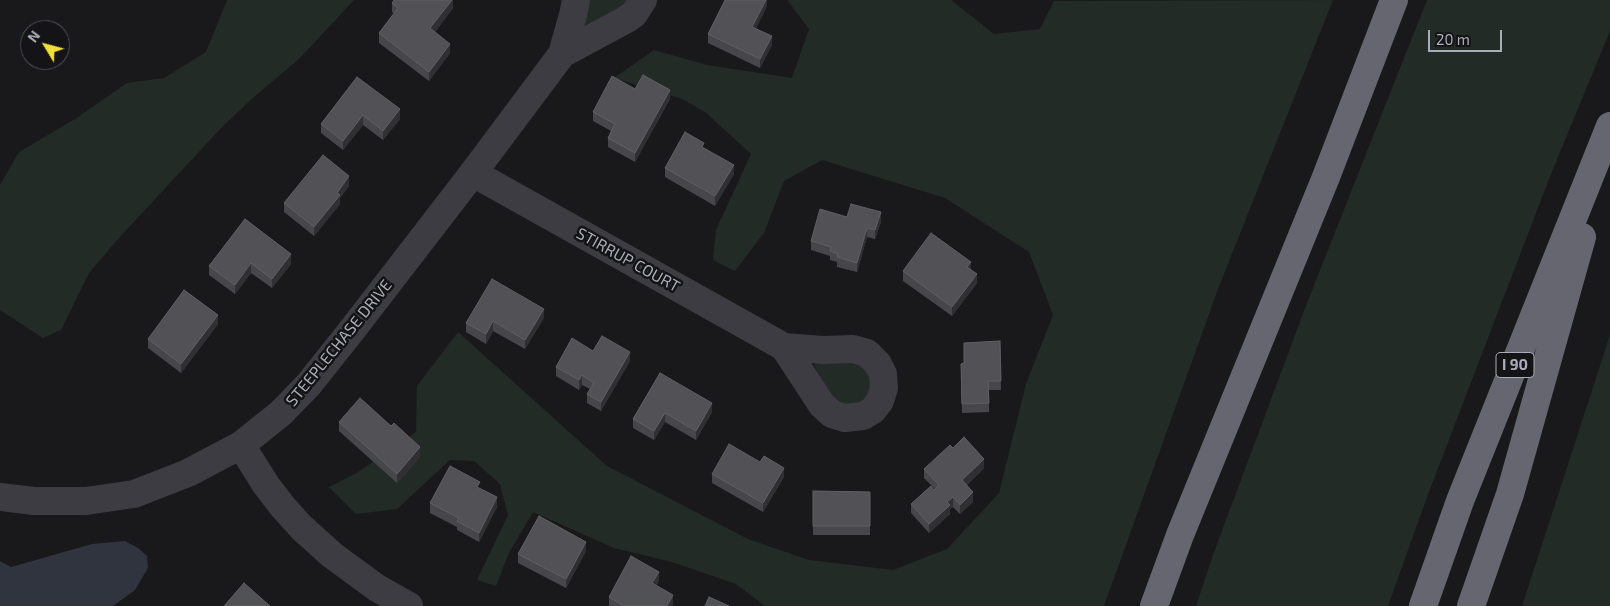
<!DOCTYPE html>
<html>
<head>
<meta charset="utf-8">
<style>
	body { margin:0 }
	#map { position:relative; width:1610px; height:606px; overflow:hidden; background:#19191b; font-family:"Exo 2",sans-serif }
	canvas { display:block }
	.north { position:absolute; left:20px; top:20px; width:50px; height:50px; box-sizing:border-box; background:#141416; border:1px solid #505158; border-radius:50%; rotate:307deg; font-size:14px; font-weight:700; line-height:20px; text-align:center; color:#abacba }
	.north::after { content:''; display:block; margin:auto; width:18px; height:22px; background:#f0df3c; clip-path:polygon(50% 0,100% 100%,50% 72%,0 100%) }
	.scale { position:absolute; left:1428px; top:30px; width:74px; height:22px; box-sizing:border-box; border:2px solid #abacba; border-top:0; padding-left:6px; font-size:15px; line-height:18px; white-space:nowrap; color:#abacba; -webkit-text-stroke:4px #141416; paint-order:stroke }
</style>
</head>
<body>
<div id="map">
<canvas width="1610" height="606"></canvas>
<div class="north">N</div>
<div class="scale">20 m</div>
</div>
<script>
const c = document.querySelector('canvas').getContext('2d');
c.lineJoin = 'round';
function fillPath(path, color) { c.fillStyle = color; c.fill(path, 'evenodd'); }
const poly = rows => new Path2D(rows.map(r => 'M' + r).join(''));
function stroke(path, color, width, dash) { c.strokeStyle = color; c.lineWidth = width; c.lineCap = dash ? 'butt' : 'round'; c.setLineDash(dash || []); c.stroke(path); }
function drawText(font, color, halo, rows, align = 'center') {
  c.font = font + ' "Exo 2",sans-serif'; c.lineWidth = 5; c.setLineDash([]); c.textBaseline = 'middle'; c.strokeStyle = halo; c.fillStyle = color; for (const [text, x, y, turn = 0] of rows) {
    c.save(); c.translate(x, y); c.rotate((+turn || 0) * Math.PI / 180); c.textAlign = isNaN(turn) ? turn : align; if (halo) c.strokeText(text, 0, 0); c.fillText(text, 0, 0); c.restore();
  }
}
const green = poly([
	[227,0,354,0,300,58,254,97,222,127,119,238,89,273,61,330,43,338,0,310,0,185,19,152,75,119,127,83,164,78,206,52],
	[587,0,632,0,589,27,585,26,583,22],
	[787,0,951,0,994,34,1040,29,1054,1,1333,0,1218,289,1104,606,765,606,736,584,672,562,614,548,533,512,509,553,496,586,477,580,508,515,500,484,474,461,450,460,397,509,356,514,329,487,355,474,416,432,417,386,458,332,607,466,748,539,809,560,893,570,947,549,999,493,1026,384,1053,315,1029,252,945,198,822,160,784,181,764,233,735,271,713,260,716,230,751,154,705,112,682,99,614,78,654,50,707,65,792,78,809,29],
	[1427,0,1610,0,1610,31,1551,174,1427,497,1388,606,1196,606,1214,552,1307,303],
	[1610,335,1610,606,1522,606],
	[847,360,862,364,872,377,870,393,865,399,858,404,841,404,829,393,814,366,815,363]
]);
const water = poly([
	[125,541,138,548,147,556,148,568,135,590,113,606,0,606,0,561,11,567,92,544]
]);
const minor = poly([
	[562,54,627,19,634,14,643,0],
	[473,173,784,347],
	[784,347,823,350,853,349,867,353,878,364,883,374,884,388,880,401,873,410,863,416,845,418,832,414,822,405,784,347],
	[241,445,266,485,283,507,301,527,332,555,377,588,409,606],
	[0,497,34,501,86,501,134,494,188,473,241,445,281,413,309,384,352,330,473,173,562,54,573,15,576,0]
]);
const motorway = poly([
	[1154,606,1180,535,1326,177,1394,0],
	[1423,606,1460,501,1610,126],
	[1471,606,1510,494,1582,237]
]);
const wall = poly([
	[453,0,453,8,435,32,450,53,429,81,379,43,379,33,394,14,392,12,392,3],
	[767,0,767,6,756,28,772,45,760,68,708,43,708,34],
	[357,77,400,119,383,140,363,125,343,150,321,133,321,124],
	[635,89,670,99,635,162,608,147,608,138,611,131,593,121,593,112],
	[704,148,734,174,715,206,665,177,665,168],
	[349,186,340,198,340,204,314,236,284,212,284,203],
	[847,217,881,222,875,239,867,237,857,272,837,267,837,262,830,260,830,256,811,250,811,241],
	[245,219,291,264,272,288,251,273,235,294,209,275,209,266],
	[971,269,977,283,952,316,903,281,903,271],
	[544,318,525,349,493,331,486,344,466,332,466,323],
	[218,324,181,373,148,348,148,339],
	[1000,341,1001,390,989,390,989,412,962,413,961,373,964,363],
	[593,351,630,361,601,411,587,403,587,394,590,389,582,385,579,390,556,376,556,367],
	[660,373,712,412,696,440,665,422,654,440,633,428,633,419],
	[339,422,420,457,397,483,339,431],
	[953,448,984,468,967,485,973,502,960,514,953,507,950,509,950,514,929,533,911,513,911,504,935,489,924,478,924,469],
	[712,474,784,477,763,512,712,483],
	[480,489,497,507,479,542,457,530,457,527,430,513,430,503],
	[813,491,870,492,870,535,813,535],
	[586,551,566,588,518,563,518,554],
	[659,581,656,586,673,604,672,606,609,606,609,597]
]);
const shadedWall = poly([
	[452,0,453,0,453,8,430,38,430,28],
	[766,0,767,0,767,6,752,36,752,27],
	[772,36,772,45,760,68,760,59],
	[450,44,450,53,429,81,429,72],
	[670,90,670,99,635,162,635,153],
	[400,109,400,119,383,140,383,131],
	[363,115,363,125,343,150,343,141],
	[734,165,734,174,715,206,715,196],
	[349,176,349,186,340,198,340,204,314,236,314,227,337,193],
	[881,212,881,222,875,239,875,230],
	[867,228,867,237,857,272,857,263],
	[291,254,291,264,272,288,272,279],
	[971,262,971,271,967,267],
	[251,263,251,273,235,294,235,285],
	[977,274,977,283,952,316,952,307],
	[544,309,544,318,525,349,525,340],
	[218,315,218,324,181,373,181,364],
	[493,321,493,331,486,344,486,334],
	[630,352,630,361,601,411,601,402],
	[582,375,582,385,579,390,579,380],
	[712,403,712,412,696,440,696,431],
	[665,413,665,422,654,440,654,431],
	[420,447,420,457,397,483,397,474],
	[984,459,984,468,962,489,962,480],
	[784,468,784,477,763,512,763,503],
	[973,492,973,502,960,514,960,505],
	[497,497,497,507,479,542,479,533],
	[953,497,953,507,950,509,950,514,929,533,929,524,947,502],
	[586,542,586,551,566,588,566,579],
	[659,572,659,581,652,592,652,583],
	[673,595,673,604,672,606,667,606]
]);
const building = poly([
	[394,0,452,0,430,28,450,44,429,72,379,33,398,8,392,3,394,0],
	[725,0,766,0,752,27,772,36,760,59,708,34,725,0],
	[643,75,670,90,635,153,608,138,615,124,593,112,612,76,635,89,643,75],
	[357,77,400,109,383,131,363,115,343,141,321,124,357,77],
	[685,132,704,143,702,147,734,165,715,196,665,168,685,132],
	[323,155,349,176,337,193,340,195,314,227,284,203,323,155],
	[851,204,881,212,875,230,867,228,857,263,837,257,838,254,830,251,831,247,811,241,820,209,847,217,851,204],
	[245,219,291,254,272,279,251,263,235,285,209,266,245,219],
	[931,233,971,262,967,267,977,274,952,307,903,271,931,233],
	[492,279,544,309,525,340,493,321,486,334,466,323,492,279],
	[184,290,218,315,181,364,148,339,184,290],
	[602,336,630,352,601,402,587,394,594,383,582,375,579,380,556,367,572,338,593,351,602,336],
	[1000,341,1001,381,988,381,989,403,962,404,961,364,964,363,964,343,1000,341],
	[660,373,712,403,696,431,665,413,654,431,633,419,660,373],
	[360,398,391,426,394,423,420,447,397,474,339,422,360,398],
	[964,437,984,459,962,480,973,492,960,505,953,497,947,502,950,505,929,524,911,504,931,486,934,490,939,485,924,469,950,445,953,448,964,437],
	[729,444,760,462,764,456,784,468,763,503,712,474,729,444],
	[450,466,480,482,477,487,497,497,479,533,457,521,459,518,430,503,450,466],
	[813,491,870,492,870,526,813,526,813,491],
	[539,516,586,542,566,579,518,554,539,516],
	[631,556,659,572,652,583,673,595,667,606,624,606,609,597,631,556],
	[244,583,270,606,224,606,244,583],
	[709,597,729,606,705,606,709,597]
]);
const shields = [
	[1515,365,38]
];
const shieldNames = [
	["I 90",1515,365]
];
const streetNames = [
	["STIRRUP COURT",628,260,29],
	["STEEPLECHASE DRIVE",339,343,-51]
];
fillPath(green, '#232b26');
fillPath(water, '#2f343f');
stroke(minor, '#3c3c42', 28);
stroke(motorway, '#666671', 28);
fillPath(wall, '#47464a');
fillPath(shadedWall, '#302f32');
fillPath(building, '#515156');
stroke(building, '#5f5f66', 1);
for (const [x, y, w] of shields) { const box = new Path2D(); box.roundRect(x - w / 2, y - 12.5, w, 25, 4); c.fillStyle = '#141416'; c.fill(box); stroke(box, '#abacba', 1); }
drawText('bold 15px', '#abacba', null, shieldNames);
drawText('16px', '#abacba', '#141416', streetNames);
</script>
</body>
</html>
